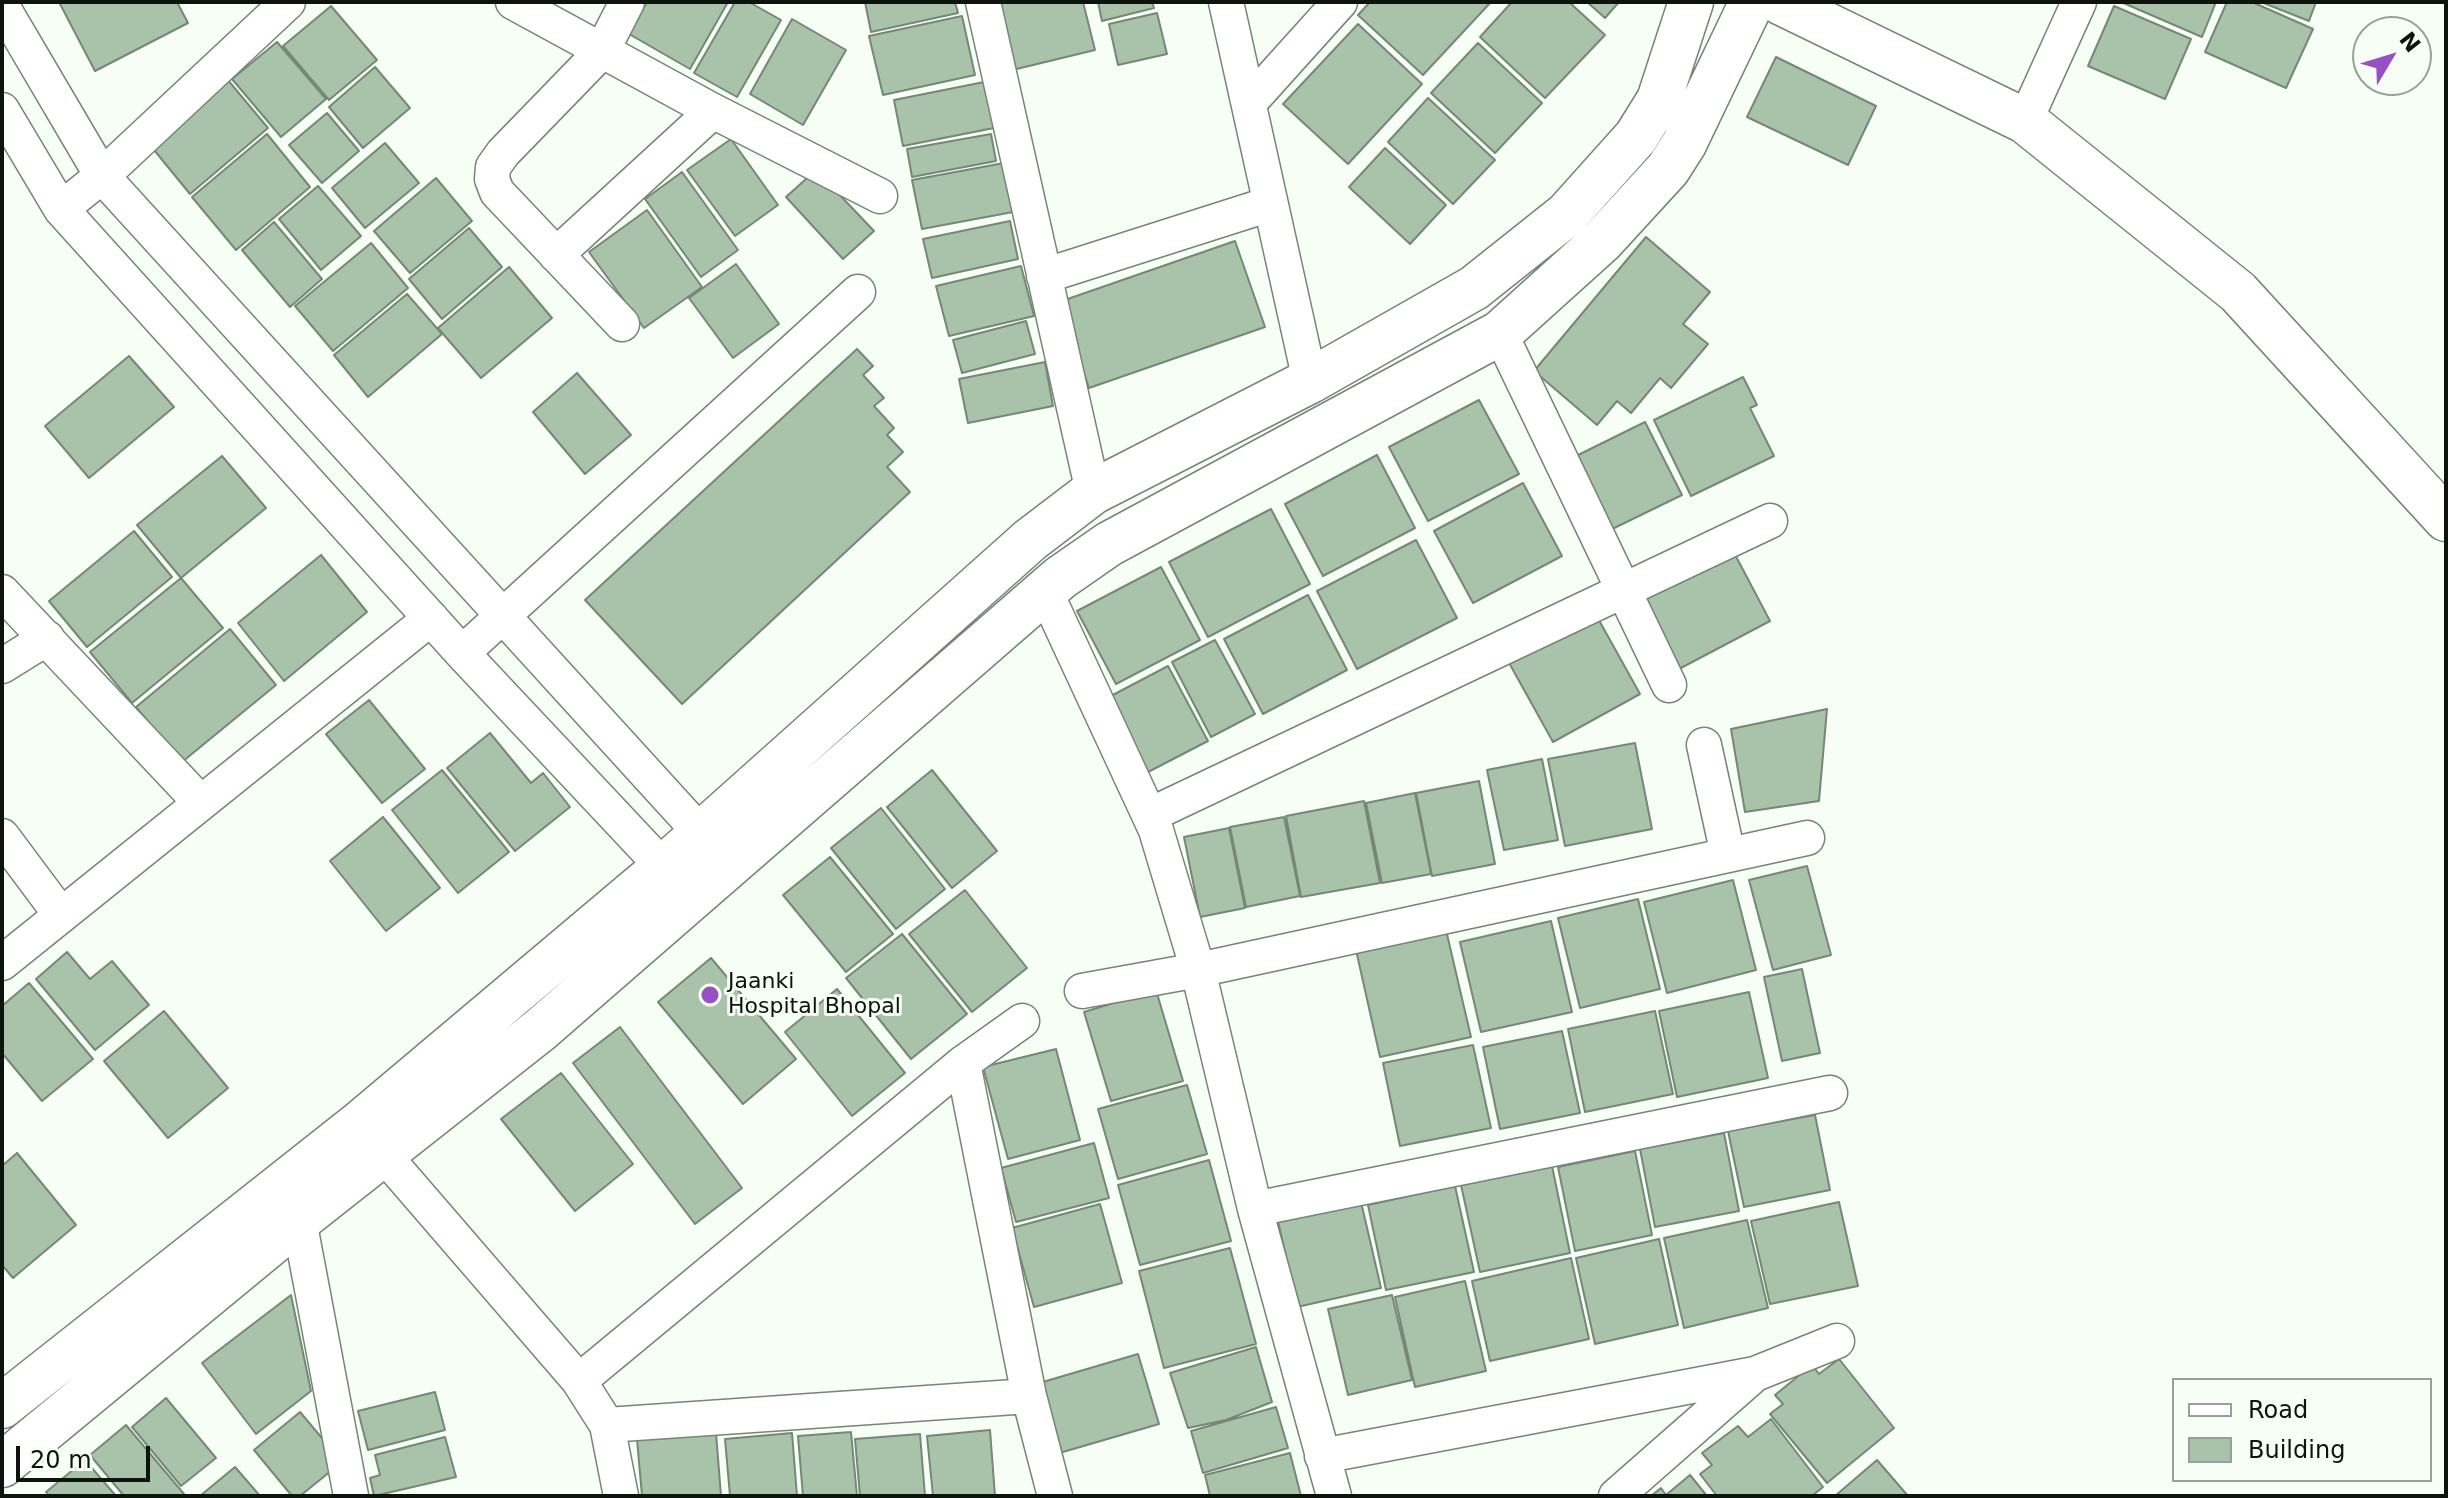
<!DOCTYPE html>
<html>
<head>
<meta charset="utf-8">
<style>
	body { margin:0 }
	#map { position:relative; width:2448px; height:1498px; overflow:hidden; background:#f6fef6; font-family:"DejaVu Sans",sans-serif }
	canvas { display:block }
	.frame { position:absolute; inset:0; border:4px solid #0d140d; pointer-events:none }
	.legend { position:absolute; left:2172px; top:1378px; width:260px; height:104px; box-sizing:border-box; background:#f6fef6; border:2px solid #99a099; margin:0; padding:10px 14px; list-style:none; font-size:24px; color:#0d140d }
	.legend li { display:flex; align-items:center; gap:16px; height:40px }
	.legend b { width:40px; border:2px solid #99a099 }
	.north { position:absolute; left:2352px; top:16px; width:80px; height:80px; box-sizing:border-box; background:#f6fef6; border:2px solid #99a099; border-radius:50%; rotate:52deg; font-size:22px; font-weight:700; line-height:32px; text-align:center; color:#0d140d }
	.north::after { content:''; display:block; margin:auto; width:28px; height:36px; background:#9751c4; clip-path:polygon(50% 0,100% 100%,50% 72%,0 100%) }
	.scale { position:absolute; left:16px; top:1446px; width:134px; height:36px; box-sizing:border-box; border:4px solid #0d140d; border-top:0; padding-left:10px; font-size:24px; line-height:28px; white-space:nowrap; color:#0d140d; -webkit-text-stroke:6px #f6fef6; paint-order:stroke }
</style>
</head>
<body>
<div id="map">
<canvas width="2448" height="1498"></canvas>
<div class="frame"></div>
<ul class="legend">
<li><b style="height:10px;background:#fff"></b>Road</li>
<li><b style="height:22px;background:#a9c3aa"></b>Building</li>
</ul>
<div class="north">N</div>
<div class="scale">20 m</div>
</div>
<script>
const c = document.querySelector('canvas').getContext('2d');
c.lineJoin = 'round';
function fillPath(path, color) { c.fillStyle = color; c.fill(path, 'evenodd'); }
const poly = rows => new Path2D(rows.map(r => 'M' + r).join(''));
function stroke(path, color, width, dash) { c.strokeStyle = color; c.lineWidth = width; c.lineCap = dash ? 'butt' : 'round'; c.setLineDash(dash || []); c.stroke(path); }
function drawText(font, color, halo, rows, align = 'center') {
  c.font = font + ' "DejaVu Sans",sans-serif'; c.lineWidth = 6; c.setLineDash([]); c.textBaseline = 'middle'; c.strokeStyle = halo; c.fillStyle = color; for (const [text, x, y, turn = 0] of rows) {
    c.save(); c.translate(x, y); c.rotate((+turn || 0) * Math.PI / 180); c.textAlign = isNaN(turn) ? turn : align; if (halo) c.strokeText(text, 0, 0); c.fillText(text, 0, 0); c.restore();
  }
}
const building = poly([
	[59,2,177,2,188,23,95,71,59,2],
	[647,2,728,2,690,69,629,34,647,2],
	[735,2,749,2,781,20,737,97,694,73,735,2],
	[865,2,955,2,958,13,871,32,865,2],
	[987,2,1083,2,1095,50,1004,72,987,2],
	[1098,2,1152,2,1154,8,1102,21,1098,2],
	[1370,2,1491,2,1423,75,1358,15,1370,2],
	[1512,2,1569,2,1605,35,1545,98,1480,37,1512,2],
	[1587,2,1619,2,1605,18,1587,2],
	[2121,2,2216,2,2202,37,2121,2],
	[2227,2,2252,2,2313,29,2286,88,2205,52,2227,2],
	[2261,2,2316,2,2309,21,2261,2],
	[331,6,377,60,329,100,283,46,331,6],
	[2114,6,2191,39,2165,99,2088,66,2114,6],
	[1157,13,1167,54,1118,65,1109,24,1157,13],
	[962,16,975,75,883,95,869,36,962,16],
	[792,19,846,50,803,125,750,94,792,19],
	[1358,24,1422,84,1348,164,1283,104,1358,24],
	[277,42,326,99,281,137,232,79,277,42],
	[1478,43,1542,103,1495,153,1431,93,1478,43],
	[1776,57,1876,106,1848,165,1747,117,1776,57],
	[375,67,410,108,363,148,329,107,375,67],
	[227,79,268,128,190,194,150,145,227,79],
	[984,82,994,128,903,146,894,100,984,82],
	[1428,98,1495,160,1453,204,1388,142,1428,98],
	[327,113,359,151,322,183,289,145,327,113],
	[267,134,310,187,236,250,192,197,267,134],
	[991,134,996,161,912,177,907,149,991,134],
	[731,139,778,205,735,236,687,170,731,139],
	[385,143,419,183,365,228,332,188,385,143],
	[1385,148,1446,205,1410,244,1349,187,1385,148],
	[1004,163,1013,212,922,229,912,180,1004,163],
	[816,170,874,231,843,259,786,197,816,170],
	[682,172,738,250,701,277,645,199,682,172],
	[436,178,472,221,410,273,374,231,436,178],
	[318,186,361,236,321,270,279,219,318,186],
	[647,210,702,287,644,328,589,252,647,210],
	[1010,221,1018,259,932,278,923,239,1010,221],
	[274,222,322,279,290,307,242,250,274,222],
	[469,228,502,267,442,319,409,279,469,228],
	[1646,237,1710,292,1683,324,1708,344,1671,388,1660,378,1631,413,1617,401,1597,425,1534,371,1646,237],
	[1235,241,1265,327,1089,388,1059,302,1235,241],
	[371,243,408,288,333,351,295,306,371,243],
	[736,264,779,324,733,358,689,298,736,264],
	[1021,266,1034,316,949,336,936,286,1021,266],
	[509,267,552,318,481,378,438,328,509,267],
	[407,294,442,334,368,397,334,355,407,294],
	[1026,321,1035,354,962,373,953,340,1026,321],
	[857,349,873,366,863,375,884,398,874,406,894,428,887,435,903,452,887,467,910,492,682,704,585,600,857,349],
	[129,356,174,407,89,478,45,426,129,356],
	[1045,362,1053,406,968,423,959,379,1045,362],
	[577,373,631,435,585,474,533,412,577,373],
	[1743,377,1757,405,1750,408,1774,456,1691,496,1654,420,1743,377],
	[1479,400,1519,474,1428,521,1389,447,1479,400],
	[1645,422,1682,495,1606,532,1570,459,1645,422],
	[1377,455,1415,528,1323,576,1285,504,1377,455],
	[222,456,266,508,181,578,137,525,222,456],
	[1523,483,1562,556,1473,603,1434,531,1523,483],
	[1271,509,1310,584,1208,637,1169,562,1271,509],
	[134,531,172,577,87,647,49,601,134,531],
	[1416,540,1457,618,1357,669,1317,591,1416,540],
	[1730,545,1770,621,1679,669,1639,593,1730,545],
	[321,555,367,612,284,681,238,623,321,555],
	[1161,567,1200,640,1116,684,1077,611,1161,567],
	[181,578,223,628,132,703,90,652,181,578],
	[1308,595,1347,670,1263,714,1224,639,1308,595],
	[1595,613,1640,694,1553,742,1508,661,1595,613],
	[230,629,276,685,182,762,136,707,230,629],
	[1215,640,1255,714,1211,737,1172,662,1215,640],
	[1168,666,1208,741,1148,772,1109,697,1168,666],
	[369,700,425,769,382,803,326,734,369,700],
	[1827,709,1819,801,1745,812,1731,729,1827,709],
	[490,733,531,783,543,773,570,807,515,851,447,768,490,733],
	[1635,743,1652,829,1565,846,1548,759,1635,743],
	[1542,759,1558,840,1504,850,1487,770,1542,759],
	[442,770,509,852,458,893,392,810,442,770],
	[932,770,997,851,952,888,887,807,932,770],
	[1479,781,1495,864,1432,876,1416,793,1479,781],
	[1415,793,1431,874,1382,883,1366,803,1415,793],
	[1364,801,1380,883,1301,897,1286,816,1364,801],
	[881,808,945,889,896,929,831,848,881,808],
	[383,817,440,888,386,931,330,861,383,817],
	[1284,817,1300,896,1246,907,1230,827,1284,817],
	[1229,828,1245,908,1200,917,1184,837,1229,828],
	[830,857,893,934,846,972,783,895,830,857],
	[1807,866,1831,955,1773,970,1749,880,1807,866],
	[1733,880,1756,970,1667,993,1644,902,1733,880],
	[965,890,1027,968,972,1012,909,934,965,890],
	[1638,899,1660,989,1580,1008,1558,918,1638,899],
	[1551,921,1572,1012,1481,1032,1460,942,1551,921],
	[1446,930,1471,1037,1380,1057,1356,950,1446,930],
	[902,934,967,1014,911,1059,846,978,902,934],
	[67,952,90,979,112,961,149,1005,95,1050,36,979,67,952],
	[711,958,796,1059,743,1104,658,1002,711,958],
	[1802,969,1820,1053,1782,1061,1764,977,1802,969],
	[29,983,93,1059,42,1101,2,1053,2,1006,29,983],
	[837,989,905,1073,852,1116,785,1032,837,989],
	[1156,990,1183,1081,1111,1101,1084,1012,1156,990],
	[1749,992,1768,1078,1677,1097,1659,1011,1749,992],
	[164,1011,228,1088,168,1138,104,1061,164,1011],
	[1655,1011,1673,1094,1585,1112,1568,1029,1655,1011],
	[620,1027,742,1188,695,1224,573,1063,620,1027],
	[1562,1031,1580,1113,1500,1129,1483,1047,1562,1031],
	[1473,1045,1491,1128,1400,1146,1383,1063,1473,1045],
	[1056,1049,1080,1140,1008,1159,983,1067,1056,1049],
	[561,1073,633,1164,575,1211,501,1119,561,1073],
	[1187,1085,1207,1154,1118,1179,1098,1109,1187,1085],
	[1815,1115,1830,1190,1744,1207,1728,1131,1815,1115],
	[1724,1133,1739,1211,1655,1227,1640,1149,1724,1133],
	[1094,1143,1109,1198,1016,1222,1001,1168,1094,1143],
	[1635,1151,1652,1235,1575,1251,1558,1167,1635,1151],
	[17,1153,76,1225,13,1278,2,1265,2,1166,17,1153],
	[1209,1160,1231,1241,1140,1265,1118,1185,1209,1160],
	[1552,1166,1570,1253,1480,1272,1461,1185,1552,1166],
	[1455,1186,1474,1272,1386,1290,1368,1205,1455,1186],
	[1361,1202,1381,1288,1297,1307,1278,1221,1361,1202],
	[1839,1202,1858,1286,1770,1304,1751,1221,1839,1202],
	[1100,1204,1122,1283,1034,1307,1012,1228,1100,1204],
	[1747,1220,1768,1308,1684,1328,1664,1238,1747,1220],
	[1659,1239,1678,1325,1595,1344,1576,1258,1659,1239],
	[1230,1248,1256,1344,1164,1368,1139,1271,1230,1248],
	[1571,1258,1589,1339,1490,1361,1472,1281,1571,1258],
	[1465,1281,1486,1371,1415,1387,1395,1297,1465,1281],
	[291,1295,311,1391,256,1434,202,1363,291,1295],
	[1392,1295,1412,1380,1348,1395,1328,1309,1392,1295],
	[1256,1347,1272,1402,1226,1420,1188,1428,1170,1373,1256,1347],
	[1138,1354,1159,1424,1056,1454,1036,1384,1138,1354],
	[1839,1359,1894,1428,1827,1483,1770,1414,1783,1404,1775,1395,1812,1365,1819,1374,1839,1359],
	[435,1392,445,1430,368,1450,358,1411,435,1392],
	[166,1398,216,1458,181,1486,132,1427,166,1398],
	[1276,1407,1288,1448,1203,1473,1191,1431,1276,1407],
	[300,1412,342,1462,300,1496,292,1496,254,1450,300,1412],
	[1771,1419,1823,1487,1812,1496,1717,1496,1700,1474,1712,1465,1702,1453,1738,1426,1748,1437,1771,1419],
	[126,1425,184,1494,182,1496,124,1496,90,1455,126,1425],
	[990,1430,995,1496,933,1496,927,1436,990,1430],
	[851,1432,857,1496,803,1496,798,1436,851,1432],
	[716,1433,721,1496,642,1496,637,1439,716,1433],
	[792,1433,797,1496,730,1496,725,1439,792,1433],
	[920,1434,925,1496,860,1496,855,1439,920,1434],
	[445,1437,456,1477,374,1496,370,1478,380,1475,375,1455,445,1437],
	[1290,1453,1301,1496,1210,1496,1205,1475,1290,1453],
	[85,1460,116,1496,49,1496,46,1492,85,1460],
	[1877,1460,1908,1496,1835,1496,1877,1460],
	[235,1467,260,1496,200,1496,235,1467],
	[1690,1475,1707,1496,1651,1496,1661,1488,1666,1495,1690,1475]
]);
const minor = poly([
	[513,2,713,111,880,196],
	[983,2,1093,492],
	[1226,2,1310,381],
	[2,6,102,176,718,852],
	[1250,102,1340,2],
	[2,110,61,209,462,653,681,886],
	[2025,121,2079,2],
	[61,209,102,176,288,2],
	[556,255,713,111],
	[1044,276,1270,204],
	[622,324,497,192,492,179,493,167,503,153,602,51,627,2],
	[1500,333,1669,685],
	[1045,591,1156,830,1198,970,1255,1209,1334,1496],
	[2,592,200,802],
	[462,653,858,292],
	[2,666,47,638],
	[1704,745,1728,855],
	[1150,815,1770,521],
	[2,836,61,915],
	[2,963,431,618],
	[1082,991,1198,970,1807,838],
	[963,1063,1029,1396,1055,1496],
	[383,1154,579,1381,607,1425,621,1496],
	[1255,1209,1830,1093],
	[299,1220,351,1496],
	[579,1381,963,1063,1022,1021],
	[607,1425,1029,1396],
	[1322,1456,1755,1374,1837,1341],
	[1616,1496,1755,1374]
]);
const tertiary = poly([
	[1780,2,2025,121,2238,292,2446,519],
	[2,1406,359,1124,664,867,1030,540,1093,492,1310,381,1474,288,1567,214,1636,137,1659,100,1691,2],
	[2,1465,299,1220,540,1030,1060,578,1109,544,1500,333,1602,241,1668,169,1684,144,1752,2]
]);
const markers = [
	[710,995,10,"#9751c4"]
];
const poiNames = [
	["Jaanki",728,982],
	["Hospital Bhopal",728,1007]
];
fillPath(building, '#a9c3aa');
stroke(building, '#758876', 2);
stroke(minor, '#748674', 37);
stroke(tertiary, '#748674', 47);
stroke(minor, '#fff', 34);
stroke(tertiary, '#fff', 44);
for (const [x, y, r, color] of markers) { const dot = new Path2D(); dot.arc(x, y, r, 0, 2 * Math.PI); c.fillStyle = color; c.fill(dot); stroke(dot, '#f6fef6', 3); }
drawText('22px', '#0d140d', '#f6fef6', poiNames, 'left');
</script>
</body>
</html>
